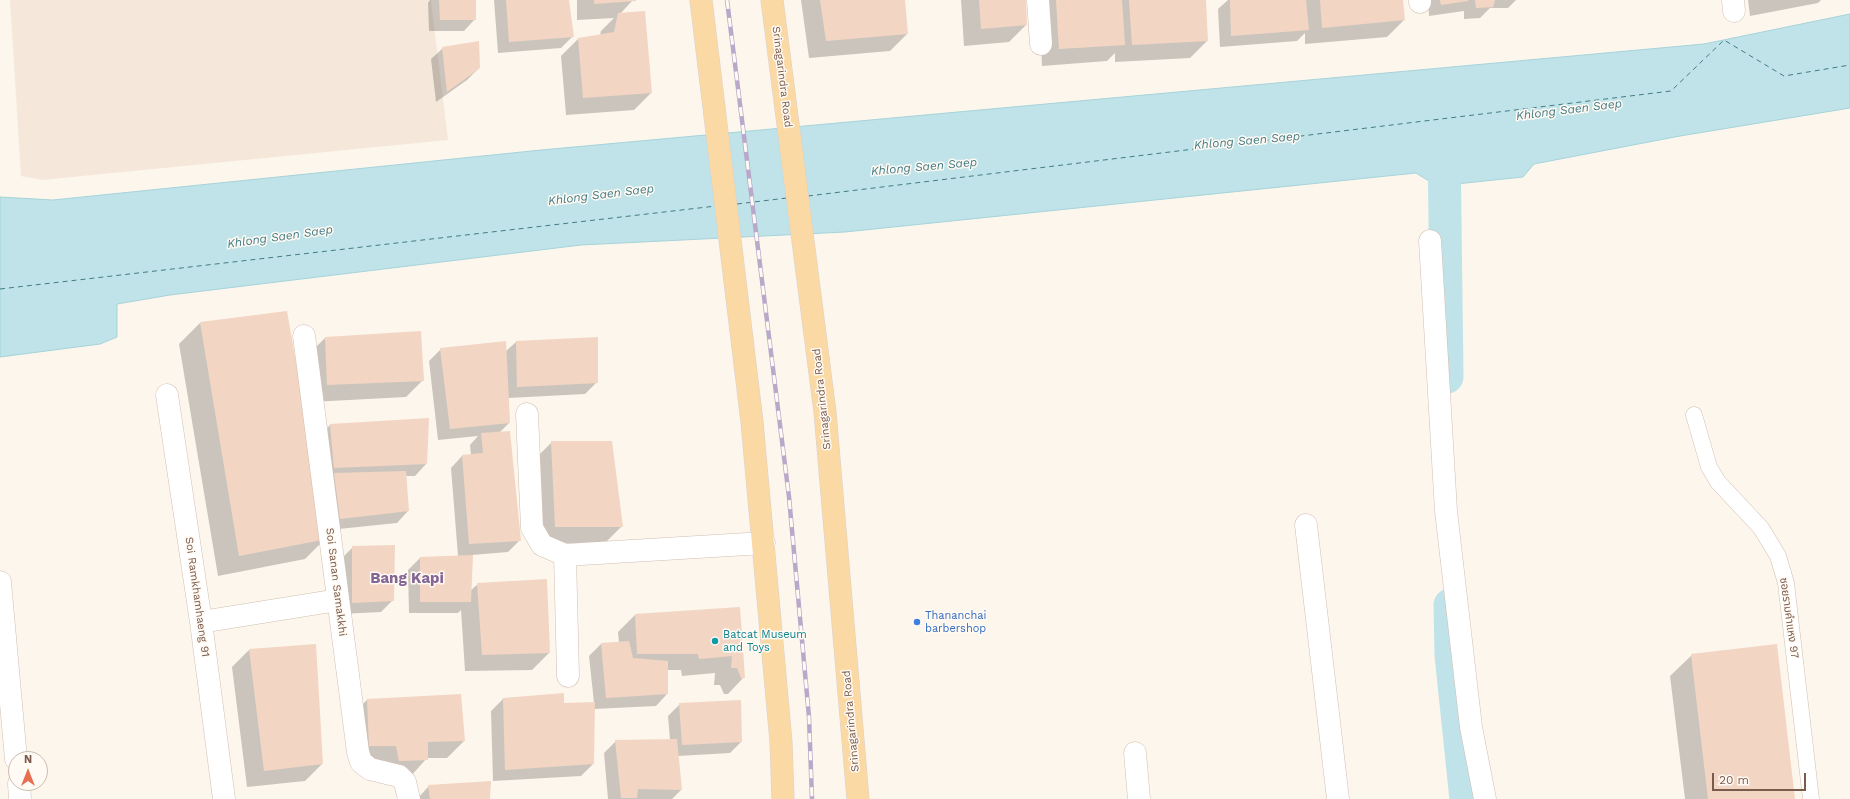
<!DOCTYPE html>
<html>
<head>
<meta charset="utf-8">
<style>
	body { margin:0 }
	#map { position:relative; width:1850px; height:799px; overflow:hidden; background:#fdf6ec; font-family:"Work Sans",sans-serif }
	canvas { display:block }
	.north { position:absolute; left:8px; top:751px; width:40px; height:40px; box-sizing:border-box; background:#fffaf3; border:1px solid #cabbb1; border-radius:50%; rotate:0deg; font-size:11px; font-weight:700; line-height:16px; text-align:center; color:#7a5c4d }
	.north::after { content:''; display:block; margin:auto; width:14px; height:18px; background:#e76f51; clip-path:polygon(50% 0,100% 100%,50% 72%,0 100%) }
	.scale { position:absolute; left:1712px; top:773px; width:94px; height:18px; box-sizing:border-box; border:2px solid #7a5c4d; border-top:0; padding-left:5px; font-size:12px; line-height:14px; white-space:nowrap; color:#7a5c4d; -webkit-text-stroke:3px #fffaf3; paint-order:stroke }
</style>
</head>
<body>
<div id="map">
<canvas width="1850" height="799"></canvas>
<div class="north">N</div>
<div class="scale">20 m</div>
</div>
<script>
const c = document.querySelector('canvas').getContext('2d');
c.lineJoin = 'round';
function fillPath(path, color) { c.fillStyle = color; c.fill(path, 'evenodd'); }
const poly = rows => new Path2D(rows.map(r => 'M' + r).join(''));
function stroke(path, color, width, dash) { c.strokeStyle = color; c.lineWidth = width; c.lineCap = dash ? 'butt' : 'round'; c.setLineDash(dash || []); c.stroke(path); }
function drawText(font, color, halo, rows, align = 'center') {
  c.font = font + ' "Work Sans","Noto Sans Thai",sans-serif'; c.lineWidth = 3; c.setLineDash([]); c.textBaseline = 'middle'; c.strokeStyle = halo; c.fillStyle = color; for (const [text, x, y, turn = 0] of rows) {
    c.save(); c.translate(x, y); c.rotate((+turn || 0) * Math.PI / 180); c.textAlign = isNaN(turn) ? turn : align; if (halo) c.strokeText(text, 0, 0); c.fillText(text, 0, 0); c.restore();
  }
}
const residential = poly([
	[10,0,431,0,448,140,42,180,21,176]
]);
const water = poly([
	[1850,14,1850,108,1680,136,1534,164,1523,177,1437,186,1416,173,845,232,581,245,170,295,117,304,117,337,100,344,0,357,0,197,53,200,541,150,1704,44,1850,14]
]);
const shadow = poly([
	[430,0,475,0,475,19,464,31,429,31,428,3],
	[494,0,568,0,573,36,561,48,498,53],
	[577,0,633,0,620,14,651,93,634,110,566,115,561,56,578,39,600,36,601,31,614,18,577,20],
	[801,0,904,0,907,34,890,51,809,58],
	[961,0,1025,0,1026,25,1009,42,964,46],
	[1039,0,1205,0,1207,41,1190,58,1115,62,1115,53,1107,61,1042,66],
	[1228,0,1402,0,1404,20,1387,37,1305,44,1305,33,1297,41,1220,47,1218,9],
	[1428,0,1516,0,1508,8,1490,8,1480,18,1464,19,1464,11,1429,16],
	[1748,0,1821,0,1818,3,1750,16],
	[443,48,479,68,467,80,436,102,431,59],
	[200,323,326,538,305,559,218,576,179,344],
	[325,338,423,380,406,397,311,402,308,355],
	[597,338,597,382,585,394,508,398,509,423,500,432,520,540,508,552,472,555,470,591,478,584,549,653,532,670,465,671,461,610,458,613,409,613,408,570,420,558,458,556,451,468,462,456,471,455,470,445,478,436,438,440,429,361,441,349,505,352,516,342],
	[428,419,426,464,415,476,406,476,408,511,397,523,329,530,319,437,330,425],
	[552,442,622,526,605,543,539,543,535,459],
	[353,547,393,600,381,612,341,614,341,559],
	[739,608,744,677,728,694,724,694,720,685,714,685,715,673,682,676,681,670,667,670,667,694,656,706,594,709,593,764,581,776,493,781,491,711,503,699,563,704,594,703,589,656,601,644,619,643,618,632,635,615],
	[249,650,322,764,305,781,247,787,232,667],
	[1692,655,1794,799,1685,799,1670,676],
	[460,696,464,741,447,758,427,758,410,777,353,763,350,717,367,700],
	[680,704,741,742,730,753,678,756,681,790,672,799,608,799,604,753,616,741,670,740,668,716],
	[429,786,489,799,417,799]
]);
const canal = poly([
	[1444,141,1447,377],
	[1450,605,1451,655,1466,799]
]);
const ferry = poly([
	[808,196,1671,91,1724,40,1784,76,1850,65],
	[737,204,787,198],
	[0,289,716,206]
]);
const building = poly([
	[439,0,476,0,476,20,440,20],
	[506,0,569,0,574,37,509,42],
	[594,0,636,0,636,1,594,4],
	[820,0,905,0,908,34,826,41],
	[979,0,1026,0,1027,25,981,29],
	[1056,0,1122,0,1125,45,1059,49],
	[1129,0,1206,0,1208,41,1132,45],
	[1230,0,1306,0,1309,30,1231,36],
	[1320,0,1403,0,1405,20,1322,28],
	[1440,0,1468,0,1468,1,1441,5],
	[1475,0,1495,0,1493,7,1476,8],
	[645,11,652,93,583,98,578,38,614,32,618,13],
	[479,41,480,68,447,92,442,47],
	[287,311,327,539,239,556,200,322],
	[421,331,424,381,327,385,325,337],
	[598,337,598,383,517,387,516,341],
	[506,341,510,423,450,429,440,348],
	[429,418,427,464,334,468,330,424],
	[510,431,521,541,469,544,462,455,483,453,481,433],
	[551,441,612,441,623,527,555,527],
	[406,471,409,511,340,519,334,473],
	[395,545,394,601,352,603,352,546],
	[473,555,471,602,420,602,420,557],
	[547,579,550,653,482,655,477,583],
	[740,607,745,678,741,678,737,668,731,668,732,656,699,659,698,654,637,654,635,614],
	[629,641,633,658,668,661,668,694,606,698,601,643],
	[316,644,323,764,264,771,249,649],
	[1777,644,1795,799,1708,799,1691,654],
	[564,693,564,703,595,702,594,764,505,770,503,698],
	[461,694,465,741,428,742,428,760,399,761,396,746,369,746,367,699],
	[741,700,742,742,682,745,679,703],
	[677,739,682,790,638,789,637,798,621,798,615,740],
	[491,781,490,799,430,799,428,785]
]);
const lane = poly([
	[1694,415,1709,467,1718,482,1761,528,1778,556,1786,583,1811,799]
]);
const street = poly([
	[1038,0,1041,44],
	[1420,0,1420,2],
	[1733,0,1734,11],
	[1430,241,1446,511,1471,727,1485,799],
	[304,336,358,752,361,762,370,769,399,776,405,782,409,799],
	[167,395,201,622,224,799],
	[527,414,532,528,542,545,565,555,764,543],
	[1306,525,1338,799],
	[565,555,568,676],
	[0,582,16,759],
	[201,622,338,600],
	[1135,753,1139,799],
	[19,783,20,799]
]);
const primary = poly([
	[701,0,752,422,781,742,783,799],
	[772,0,825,412,858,799]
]);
const rail = poly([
	[727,0,789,497,809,717,812,799]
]);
const markers = [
	[917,622,4,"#3f7fe0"],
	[715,641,4,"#0f9aa8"]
];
const streetNames = [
	["Srinagarindra Road",782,77,83],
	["Srinagarindra Road",822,399,-96],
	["Soi Sanan Samakkhi",336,582,83],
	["Soi Ramkhamhaeng 91",197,597,82],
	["ซอยรามคำแหง 97",1789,618,82],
	["Srinagarindra Road",851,721,-95]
];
const shopNames = [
	["Thananchai",925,616],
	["barbershop",925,629]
];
const cultureNames = [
	["Batcat Museum",723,635],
	["and Toys",723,648]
];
const waterNames = [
	["Khlong Saen Saep",1569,110,-7],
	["Khlong Saen Saep",1247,141,-5],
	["Khlong Saen Saep",924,167,-5],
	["Khlong Saen Saep",601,195,-7],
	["Khlong Saen Saep",280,237,-8]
];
const districtNames = [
	["Bang Kapi",407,579]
];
fillPath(residential, '#f5e8da');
fillPath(water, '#bfe3e8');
stroke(water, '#a5d3da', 1);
fillPath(shadow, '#0003');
stroke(canal, '#bfe3e8', 33);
stroke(ferry, '#437c86', 1, [5, 4]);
fillPath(building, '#f3d5c3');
stroke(lane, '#d1beb0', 17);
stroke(street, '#d1beb0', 23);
stroke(primary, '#dad1cd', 23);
stroke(lane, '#fff', 16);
stroke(street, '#fff', 22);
stroke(primary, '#fbd9a5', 22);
stroke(rail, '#b9a8c9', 4.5);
stroke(rail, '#fffaf3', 3, [9]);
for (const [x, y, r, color] of markers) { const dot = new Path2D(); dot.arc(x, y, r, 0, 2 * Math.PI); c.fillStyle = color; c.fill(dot); stroke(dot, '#fffaf3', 1.5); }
drawText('11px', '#7a5c4d', '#fffaf3', streetNames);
drawText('11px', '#366cbe', '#fffaf3', shopNames, 'left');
drawText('11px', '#0d838f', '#fffaf3', cultureNames, 'left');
drawText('italic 12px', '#437c86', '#fffaf3', waterNames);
drawText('bold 15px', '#846695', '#fffaf3', districtNames);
</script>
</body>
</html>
